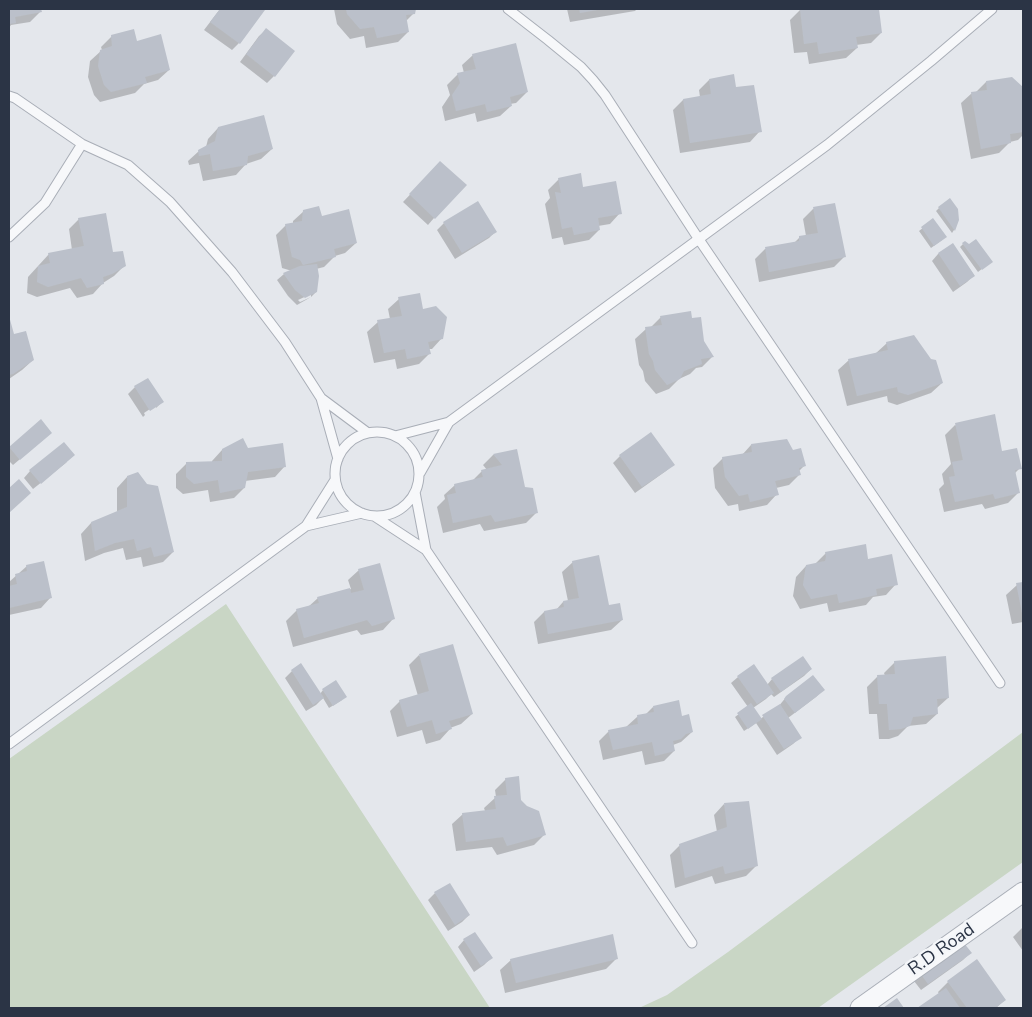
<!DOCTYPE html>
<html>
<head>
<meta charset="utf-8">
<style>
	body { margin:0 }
	#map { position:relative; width:1032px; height:1017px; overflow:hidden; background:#e4e7ec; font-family:"Nunito Sans",sans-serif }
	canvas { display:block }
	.frame { position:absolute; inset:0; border:10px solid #2b3445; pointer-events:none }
</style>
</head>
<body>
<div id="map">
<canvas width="1032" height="1017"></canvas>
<div class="frame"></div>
</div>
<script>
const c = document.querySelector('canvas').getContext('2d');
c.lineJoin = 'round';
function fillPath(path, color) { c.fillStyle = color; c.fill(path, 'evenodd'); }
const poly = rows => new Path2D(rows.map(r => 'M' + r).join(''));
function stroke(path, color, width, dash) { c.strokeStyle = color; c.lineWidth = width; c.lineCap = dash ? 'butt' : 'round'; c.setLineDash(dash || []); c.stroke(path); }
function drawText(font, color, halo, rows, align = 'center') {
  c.font = font + ' "Nunito Sans",sans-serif'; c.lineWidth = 5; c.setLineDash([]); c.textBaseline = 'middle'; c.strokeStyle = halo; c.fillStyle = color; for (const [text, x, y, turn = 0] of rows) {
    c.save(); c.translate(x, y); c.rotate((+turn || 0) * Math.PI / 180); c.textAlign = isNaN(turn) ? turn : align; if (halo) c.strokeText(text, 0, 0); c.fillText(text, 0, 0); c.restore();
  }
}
const green = poly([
	[226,604,490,1008,9,1008,9,759],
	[1023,732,1023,862,818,1008,639,1008,667,995,728,952]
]);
const shadow = poly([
	[9,9,40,9,40,12,30,22,11,25,9,28],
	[220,9,262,9,263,10,239,43,232,50,204,30],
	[334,9,415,9,414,13,406,21,408,32,398,42,366,48,364,36,350,39,337,24],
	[567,9,637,9,635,11,570,22],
	[809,9,878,9,881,33,871,43,856,45,857,48,846,58,809,64,807,52,794,53,790,20,800,10],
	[266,30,294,51,274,76,267,83,240,62,259,36],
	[112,36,136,42,169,70,158,80,144,84,135,93,100,102,94,95,88,77,90,61,102,50,101,47],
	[473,55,527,92,516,103,510,104,511,106,500,116,477,122,475,113,445,121,442,107,450,95,447,85,458,74,464,73,462,65],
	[1012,78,1023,88,1023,135,1018,140,1010,142,999,153,971,159,961,103,972,93,976,92,986,82],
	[709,80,735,89,760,131,750,142,680,153,673,110,683,100,700,97,699,90],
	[218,128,272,149,261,159,246,164,236,175,203,181,199,163,189,165,188,161,199,151,206,147,208,139],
	[440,163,434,218,428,225,403,202],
	[559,179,582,188,620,213,610,224,598,226,599,230,589,240,564,245,562,237,552,239,545,204,550,198,548,190],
	[834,204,844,257,834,267,759,282,755,259,765,249,794,243,799,238,806,236,803,219,813,209],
	[939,208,958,220,954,230,952,233,936,211],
	[304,211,321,218,356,243,345,253,335,256,324,267,316,269,316,292,311,297,311,294,298,300,300,302,311,297,297,305,288,296,277,280,284,274,292,271,282,268,276,235,286,225,293,224,293,221],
	[79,219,124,266,114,276,103,283,93,294,77,298,70,288,37,297,27,293,28,277,49,254,72,250,69,229],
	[933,220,942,240,931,248,919,231],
	[444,223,495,232,489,238,455,259,437,230],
	[963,244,988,264,978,272,960,247],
	[953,245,974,275,967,282,953,292,932,261,938,254],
	[399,299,422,310,442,338,432,349,429,349,429,354,419,364,397,369,395,359,374,363,367,332,378,322,390,319,388,309],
	[661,317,691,320,712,357,702,367,696,368,690,374,679,379,669,389,656,394,645,381,643,371,639,365,635,339,646,329,650,328],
	[9,318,13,336,33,360,22,370,9,379],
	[887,343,942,383,931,393,897,405,888,402,887,396,847,406,838,370,849,360,875,354],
	[147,379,162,402,156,408,156,405,144,413,145,415,143,417,128,394,135,387],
	[41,421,44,439,13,465,9,461,9,448],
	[955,425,1002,453,1020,468,1014,474,1018,493,1008,503,985,509,982,504,944,512,939,489,944,484,942,474,951,464,945,435],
	[651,434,673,465,666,471,635,493,613,463,620,456],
	[751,445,792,451,804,466,798,472,799,475,789,485,776,488,777,494,767,505,739,511,738,504,728,506,715,488,713,468,723,458,742,455],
	[247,449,285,466,275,477,245,481,244,488,234,498,210,502,208,490,183,494,176,488,176,474,186,464,212,462,212,461,222,450],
	[516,451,524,488,536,513,526,523,484,531,480,524,443,533,437,507,445,499,444,495,455,485,473,480,482,471,487,470,483,465,493,455],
	[67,462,33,489,24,478,30,471],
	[127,477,173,552,163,562,143,567,141,557,126,560,123,548,104,553,85,561,81,534,91,523,117,512,117,488],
	[826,553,867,560,896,584,886,595,873,597,866,605,829,612,827,603,800,609,793,596,796,577,806,566,815,564],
	[573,562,608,606,622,620,611,630,538,644,534,622,544,612,556,610,563,602,568,601,562,572],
	[27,566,51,597,41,608,9,615,9,582],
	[359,570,393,619,383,630,361,635,357,630,293,647,286,621,297,610,308,607,318,598,351,589,348,580],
	[1023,583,1023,622,1012,624,1006,595,1017,585],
	[419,655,472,714,461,724,450,728,450,729,440,740,426,744,422,730,397,737,390,711,400,701,418,696,409,665],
	[895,662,948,698,937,708,937,714,926,724,908,726,898,736,889,739,879,739,877,714,869,714,867,687,877,677,885,676,884,673],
	[301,665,320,694,323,690,342,700,329,708,323,698,316,705,306,711,285,678,292,671],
	[811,669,804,676,774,697,771,694,766,699,753,708,760,719,778,707,787,696,823,690,816,697,788,718,800,737,793,744,777,755,756,723,744,731,735,717,748,707,731,683,738,677,767,685,772,679],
	[653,707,692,732,681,742,673,745,674,751,664,761,645,765,642,751,603,760,599,741,609,731,626,727,637,717,645,715],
	[506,779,544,835,534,845,497,855,492,847,456,851,452,824,463,814,485,811,484,808,496,797,495,790],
	[724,804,757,865,746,876,715,884,712,876,675,888,670,855,680,845,717,832,714,815],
	[435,893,469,915,462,922,448,931,428,900],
	[1023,927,1023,951,1013,937],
	[464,940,491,958,484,965,474,972,458,947],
	[970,953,963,960,921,990,914,981,921,974],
	[617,958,606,969,505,993,500,970,511,960],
	[948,982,1005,1000,996,1008,919,1008,939,994,938,992]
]);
const building = poly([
	[9,9,41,9,42,12,15,17,16,23,9,24],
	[220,9,264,9,265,10,240,44,210,22],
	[346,9,416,9,415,14,406,15,409,32,377,38,374,27,360,29,347,14],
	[579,9,597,9,597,10,580,13],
	[800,9,879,9,882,33,856,37,858,48,819,54,817,42,804,44],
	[266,28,295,51,275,77,246,54],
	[134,29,137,41,161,34,170,70,145,77,147,83,111,92,104,85,98,66,100,50,112,46,111,35],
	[516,43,528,92,510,97,512,106,487,112,485,104,456,111,452,95,460,83,457,73,476,69,472,54],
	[734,74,736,87,754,85,762,132,690,143,683,99,711,94,709,79],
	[1012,77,1023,87,1023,132,1010,134,1011,143,981,149,971,92,987,90,986,81],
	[264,115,273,149,248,156,247,165,213,171,210,154,199,156,198,150,215,141,218,127],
	[440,161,467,185,435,219,409,194],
	[581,173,583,187,616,181,622,214,598,218,600,230,574,235,572,227,562,229,555,192,561,193,558,178],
	[950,198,958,209,959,220,955,231,938,207],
	[478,201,497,232,462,253,443,222],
	[835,203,846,257,769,272,765,247,799,241,799,236,818,233,813,207],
	[319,206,322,216,349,209,357,243,334,249,336,257,303,265,300,260,292,257,285,224,302,221,303,210],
	[106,213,113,252,123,251,126,266,112,274,103,277,104,284,87,288,81,278,48,287,37,282,38,266,50,263,48,253,84,246,78,218],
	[933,218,947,237,934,246,921,227],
	[976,239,993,262,982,270,962,243,965,241,969,244],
	[953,243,975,276,960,286,938,253],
	[317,264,319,276,317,292,305,298,295,290,283,273,300,266],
	[420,293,423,309,436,306,447,317,443,339,428,342,431,354,407,359,405,349,384,353,377,320,402,316,398,297],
	[691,311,692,318,701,317,704,341,714,357,701,359,702,364,684,371,680,379,667,385,655,370,653,361,649,354,645,327,662,325,660,316],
	[9,316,14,334,26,331,34,360,13,374,9,375],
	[914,335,931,359,936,360,943,383,908,395,898,392,897,387,857,396,848,359,888,350,886,342],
	[148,378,164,402,150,411,134,386],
	[995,414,1002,451,1017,448,1022,469,1015,470,1020,493,995,499,993,494,955,502,949,477,955,476,952,462,963,460,955,423],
	[41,419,52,433,20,460,9,447],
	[651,432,675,465,642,487,619,455],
	[243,438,248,448,283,443,286,467,248,472,245,488,220,493,218,480,194,484,186,477,186,462,222,461,222,449],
	[787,439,793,450,801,448,806,466,799,468,801,475,775,481,779,495,750,502,748,494,739,496,725,477,722,457,752,452,751,444],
	[64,442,75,455,41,484,29,470],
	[517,449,525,487,533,488,538,513,495,522,491,515,453,523,447,495,456,493,454,484,483,477,481,470,502,465,493,454],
	[138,472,147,484,158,486,174,552,154,557,151,547,137,551,134,539,115,543,95,551,91,522,127,507,127,476],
	[19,479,31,493,9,513,9,488],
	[866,544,868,559,892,554,898,585,876,589,877,595,839,603,837,594,811,599,803,585,806,565,825,561,826,557,825,552],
	[599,555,609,605,620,603,623,620,548,634,544,611,564,607,563,601,579,598,572,561],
	[44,561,52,598,9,608,9,586,17,584,15,574,27,571,26,565],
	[380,563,395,619,372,626,367,620,304,638,296,609,319,603,317,597,350,588,351,593,364,590,358,569],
	[1023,582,1023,613,1022,613,1016,583],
	[453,644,473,714,449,721,452,729,436,734,432,720,407,727,399,700,429,691,419,654],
	[803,656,812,669,781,692,771,678],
	[946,656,949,698,937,699,938,714,913,717,910,726,901,729,889,730,887,704,879,704,877,675,895,674,894,661],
	[301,663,324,698,313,705,291,670],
	[754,664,774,693,757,704,737,676],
	[813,675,825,690,795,713,784,699,786,696],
	[336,680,347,697,333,706,322,689],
	[679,700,682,716,689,714,693,732,686,734,681,739,673,741,675,751,655,756,652,742,613,750,608,730,638,724,637,715,654,712,653,706],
	[751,703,762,719,748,729,737,713],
	[780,704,802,738,784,749,762,715],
	[519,776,521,800,527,806,539,811,546,835,507,846,503,837,466,842,462,813,496,809,494,796,507,795,505,778],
	[749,801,758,866,725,874,723,866,685,878,679,844,727,827,724,803],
	[450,883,470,915,455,925,434,892],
	[475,932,493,958,481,966,463,939],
	[613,934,618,959,516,983,510,959],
	[963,942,972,953,928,984,920,973],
	[977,959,1006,1000,995,1008,967,1008,947,981],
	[946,988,960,1008,917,1008],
	[897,998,904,1008,883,1008]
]);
const service = poly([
	[508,9,548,40,581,67,593,80,605,95,698,238,1000,683],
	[9,96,15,98,82,144,128,165,170,202,232,272,285,342,321,398,338,459],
	[9,237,45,203,82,144],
	[321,398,368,433],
	'335 474a42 42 0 1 1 84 0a42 42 0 1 1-84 0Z',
	[395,436,449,422,827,145,931,61,992,9],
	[420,473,449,422],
	[415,492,426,550],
	[374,516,426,550,692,943],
	[306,526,362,513],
	[9,744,306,526,335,480]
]);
const minor = poly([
	[860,1008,1023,892]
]);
const streetNames = [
	["R.D Road",942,950,-35]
];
fillPath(green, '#c9d6c5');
fillPath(shadow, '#0003');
fillPath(building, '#bbc0ca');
stroke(service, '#a9aeb7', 11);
stroke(minor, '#a9aeb7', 21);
stroke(service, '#f7f8fa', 9);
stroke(minor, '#f7f8fa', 19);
drawText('18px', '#2b3445', '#f4f6f9', streetNames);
</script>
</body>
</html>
